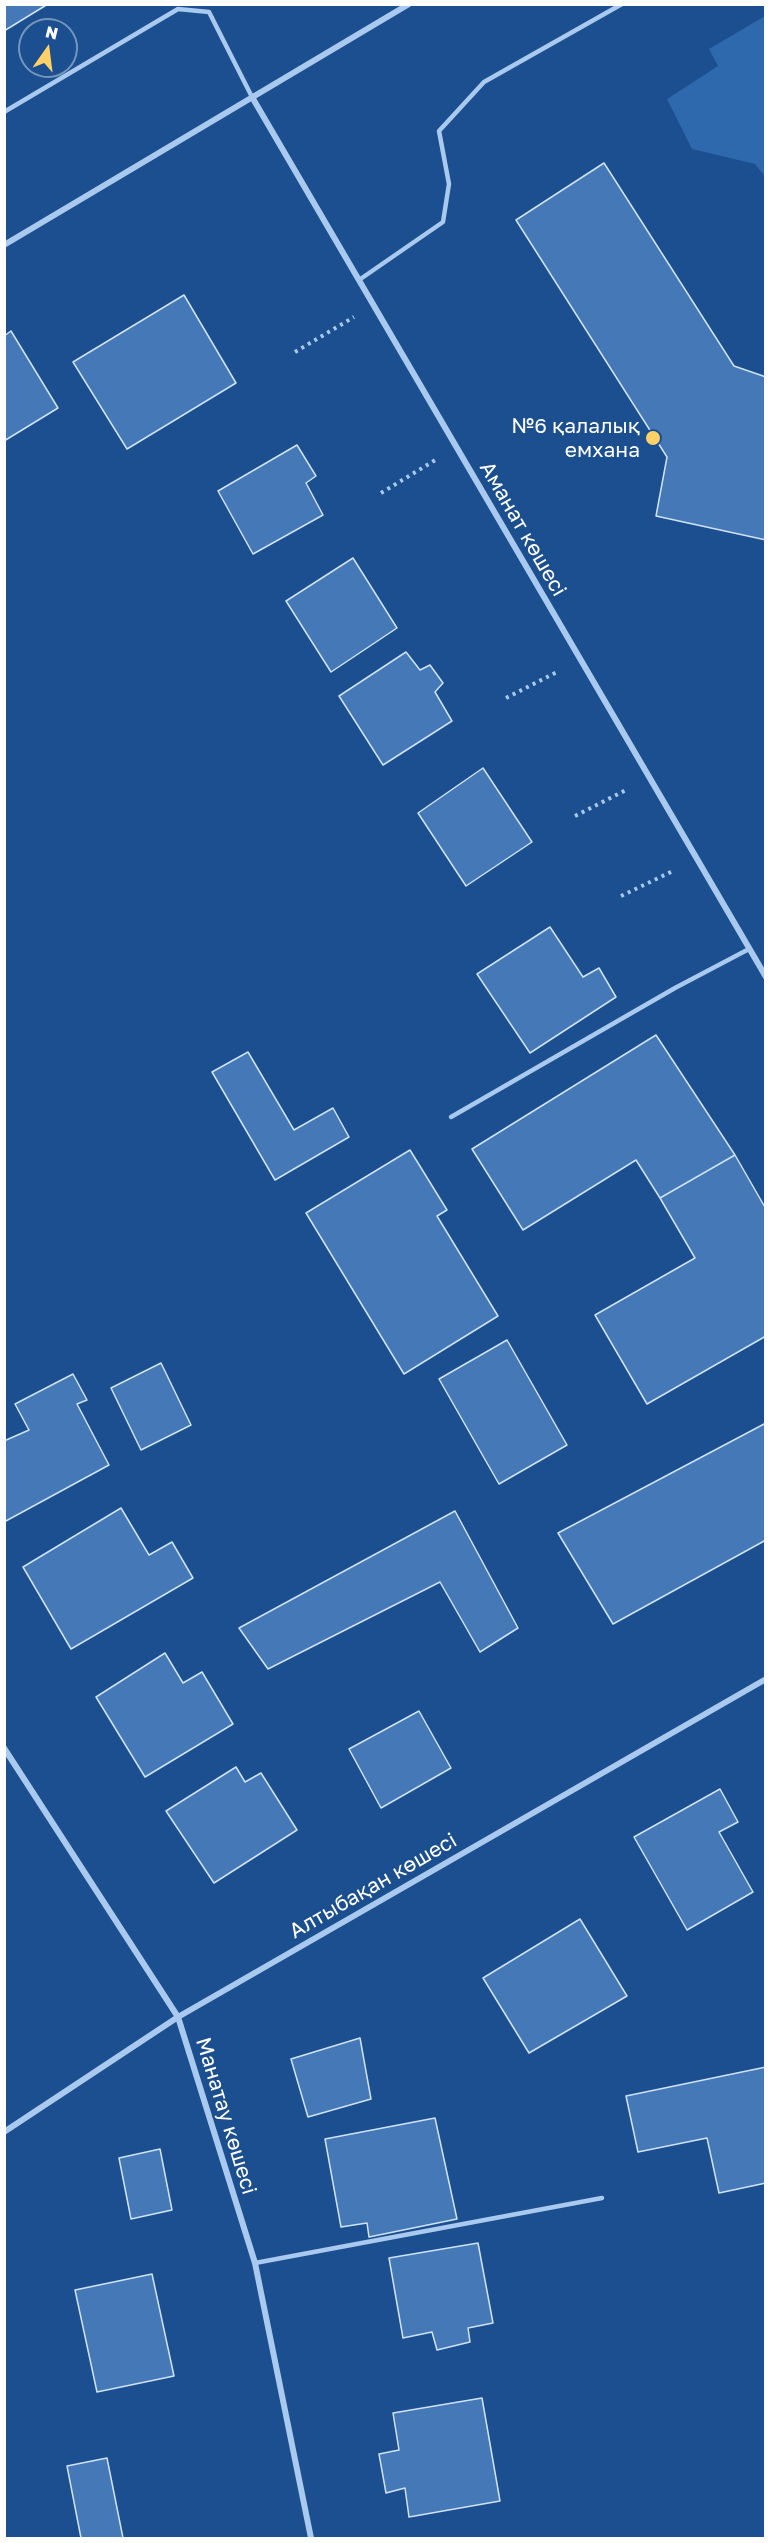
<!DOCTYPE html>
<html>
<head>
<meta charset="utf-8">
<style>
	body { margin:0 }
	#map { position:relative; width:770px; height:2543px; overflow:hidden; background:#1b4f8f; font-family:"Golos Text",sans-serif }
	canvas { display:block }
	.frame { position:absolute; inset:0; border:6px solid #fff; pointer-events:none }
	.north { position:absolute; left:18px; top:18px; width:60px; height:60px; box-sizing:border-box; background:#1b4f8f; border:2px solid #7695bc; border-radius:50%; rotate:14deg; font-size:16px; font-weight:700; line-height:24px; text-align:center; color:#fff }
	.north::after { content:''; display:block; margin:auto; width:21px; height:27px; background:#ffd166; clip-path:polygon(50% 0,100% 100%,50% 72%,0 100%) }
</style>
</head>
<body>
<div id="map">
<canvas width="770" height="2543"></canvas>
<div class="frame"></div>
<div class="north">N</div>
</div>
<script>
const c = document.querySelector('canvas').getContext('2d');
c.lineJoin = 'round';
function fillPath(path, color) { c.fillStyle = color; c.fill(path, 'evenodd'); }
const poly = rows => new Path2D(rows.map(r => 'M' + r).join(''));
function stroke(path, color, width, dash) { c.strokeStyle = color; c.lineWidth = width; c.lineCap = dash ? 'butt' : 'round'; c.setLineDash(dash || []); c.stroke(path); }
function drawText(font, color, halo, rows, align = 'center') {
  c.font = font + ' "Golos Text",sans-serif'; c.lineWidth = 4.5; c.setLineDash([]); c.textBaseline = 'middle'; c.strokeStyle = halo; c.fillStyle = color; for (const [text, x, y, turn = 0] of rows) {
    c.save(); c.translate(x, y); c.rotate((+turn || 0) * Math.PI / 180); c.textAlign = isNaN(turn) ? turn : align; if (halo) c.strokeText(text, 0, 0); c.fillText(text, 0, 0); c.restore();
  }
}
const green = poly([
	[765,16,765,177,755,164,692,149,667,99,718,66,709,49]
]);
const building = poly([
	[4,4,48,4,4,31,4,4],
	[604,163,734,366,766,377,766,540,656,516,667,457,516,220,604,163],
	[184,295,236,383,127,449,73,362,184,295],
	[11,331,58,408,4,441,4,336,11,331],
	[297,445,316,476,306,483,323,515,253,554,218,491,297,445],
	[353,558,397,628,331,672,286,601,353,558],
	[406,652,420,670,430,665,443,683,435,692,452,721,383,765,339,696,406,652],
	[483,768,532,842,466,886,418,813,483,768],
	[550,927,583,977,599,968,616,997,530,1053,477,974,550,927],
	[656,1035,735,1155,660,1198,636,1160,523,1230,472,1149,656,1035],
	[248,1052,294,1130,333,1108,349,1137,275,1180,212,1072,248,1052],
	[410,1150,447,1210,437,1216,498,1316,404,1374,306,1213,410,1150],
	[735,1155,766,1209,766,1336,647,1404,595,1315,695,1258,660,1198,735,1155],
	[507,1340,567,1445,499,1484,439,1379,507,1340],
	[161,1363,191,1425,141,1450,111,1388,161,1363],
	[73,1374,87,1400,77,1404,109,1465,4,1522,4,1441,29,1430,15,1404,73,1374],
	[766,1423,766,1540,613,1624,558,1533,766,1423],
	[121,1508,149,1555,172,1542,193,1578,71,1649,23,1567,121,1508],
	[455,1511,518,1628,480,1652,440,1582,268,1669,239,1628,455,1511],
	[165,1653,183,1683,202,1672,233,1724,145,1777,96,1697,165,1653],
	[419,1711,451,1768,381,1808,349,1749,419,1711],
	[236,1767,245,1782,261,1773,297,1830,214,1883,166,1811,236,1767],
	[720,1789,738,1822,719,1832,753,1892,687,1930,634,1837,720,1789],
	[580,1919,627,1996,529,2053,483,1978,580,1919],
	[360,2038,371,2099,308,2117,291,2059,360,2038],
	[766,2067,766,2183,719,2193,707,2138,638,2152,626,2096,766,2067],
	[435,2118,457,2219,369,2237,367,2223,341,2227,325,2139,435,2118],
	[160,2149,172,2210,131,2219,119,2158,160,2149],
	[478,2243,493,2323,468,2328,470,2342,437,2350,432,2332,403,2338,389,2258,478,2243],
	[152,2274,174,2376,97,2392,75,2290,152,2274],
	[482,2398,500,2501,409,2517,405,2488,386,2493,379,2454,399,2450,393,2413,482,2398],
	[107,2458,123,2538,81,2538,67,2466,107,2458]
]);
const path = poly([
	[295,352,354,317],
	[381,493,437,459],
	[506,698,559,671],
	[575,816,628,789],
	[621,896,675,870]
]);
const service = poly([
	[4,112,178,9,209,12,252,97],
	[359,280,443,222,449,184,439,131,484,82,622,4],
	[451,1117,675,988,749,949],
	[255,2263,602,2198]
]);
const minor = poly([
	[252,97,766,977],
	[4,245,409,4],
	[4,1748,178,2017,255,2263,311,2538],
	[4,2132,178,2017,766,1679]
]);
const markers = [
	[653,438,8,"#ffd166"]
];
const poiNames = [
	["№6 қалалық",640,426],
	["емхана",640,450]
];
const streetNames = [
	["Аманат көшесі",523,529,60],
	["Алтыбақан көшесі",373,1886,-30],
	["Манатау көшесі",226,2116,73]
];
fillPath(green, '#2e69ad');
fillPath(building, '#4478b7');
stroke(building, '#cfe3fa', 1.5);
stroke(path, '#a9c9ee', 4, [3, 4.5]);
stroke(service, '#a9c9ee', 4.5);
stroke(minor, '#a9c9ee', 6);
for (const [x, y, r, color] of markers) { const dot = new Path2D(); dot.arc(x, y, r, 0, 2 * Math.PI); c.fillStyle = color; c.fill(dot); stroke(dot, '#1b4f8f', 2); }
drawText('21px', '#fff', '#1b4f8f', poiNames, 'right');
drawText('21px', '#fff', '#1b4f8f', streetNames);
</script>
</body>
</html>
